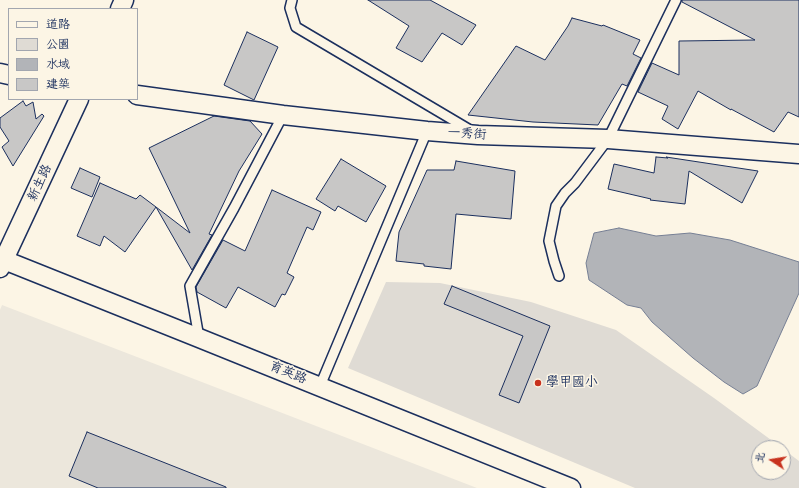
<!DOCTYPE html>
<html>
<head>
<meta charset="utf-8">
<style>
	body { margin:0 }
	#map { position:relative; width:799px; height:488px; overflow:hidden; background:#fcf5e5; font-family:"Balsamiq Sans","LXGW WenKai TC",sans-serif }
	canvas { display:block }
	.legend { position:absolute; left:8px; top:8px; width:130px; height:92px; box-sizing:border-box; background:#fcf5e5; border:1px solid #a2a6af; margin:0; padding:5px 7px; list-style:none; font-size:12px; color:#1b2f5e }
	.legend li { display:flex; align-items:center; gap:8px; height:20px }
	.legend b { width:20px; border:1px solid #a2a6af }
	.north { position:absolute; left:751px; top:440px; width:40px; height:40px; box-sizing:border-box; background:#fcf5e5; border:1px solid #a2a6af; border-radius:50%; rotate:282deg; font-size:11px; font-weight:700; line-height:16px; text-align:center; color:#1b2f5e }
	.north::after { content:''; display:block; margin:auto; width:14px; height:18px; background:#c8321e; clip-path:polygon(50% 0,100% 100%,50% 72%,0 100%) }
</style>
</head>
<body>
<div id="map">
<canvas width="799" height="488"></canvas>
<ul class="legend">
<li><b style="height:5px;background:#fcf5e5"></b>道路</li>
<li><b style="height:11px;background:#dfdbd4"></b>公園</li>
<li><b style="height:11px;background:#b2b4b8"></b>水域</li>
<li><b style="height:11px;background:#c8c7c6"></b>建築</li>
</ul>
<div class="north">北</div>
</div>
<script>
const c = document.querySelector('canvas').getContext('2d');
c.lineJoin = 'round';
function fillPath(path, color) { c.fillStyle = color; c.fill(path, 'evenodd'); }
const poly = rows => new Path2D(rows.map(r => 'M' + r).join(''));
function stroke(path, color, width, dash) { c.strokeStyle = color; c.lineWidth = width; c.lineCap = dash ? 'butt' : 'round'; c.setLineDash(dash || []); c.stroke(path); }
function drawText(font, color, halo, rows, align = 'center') {
  c.font = font + ' "Balsamiq Sans","LXGW WenKai TC",sans-serif'; c.lineWidth = 3; c.setLineDash([]); c.textBaseline = 'middle'; c.strokeStyle = halo; c.fillStyle = color; for (const [text, x, y, turn = 0] of rows) {
    c.save(); c.translate(x, y); c.rotate((+turn || 0) * Math.PI / 180); c.textAlign = isNaN(turn) ? turn : align; if (halo) c.strokeText(text, 0, 0); c.fillText(text, 0, 0); c.restore();
  }
}
const built = poly([
	[2,305,477,488,0,488,0,310]
]);
const green = poly([
	[386,282,440,283,531,302,616,330,714,398,782,448,759,448,759,472,783,472,783,449,799,461,799,488,635,488,348,368]
]);
const water = poly([
	[619,228,656,236,690,233,730,240,799,262,799,293,757,386,743,394,724,382,693,358,652,322,641,308,627,305,589,280,586,263,594,233,619,228]
]);
const building = poly([
	[368,0,430,0,476,25,462,45,442,33,422,62,396,48,409,26,368,0],
	[682,0,799,0,799,117,788,112,774,132,731,109,731,110,698,91,678,129,662,119,668,106,638,92,652,63,679,75,679,41,755,40,682,2,682,0],
	[572,18,602,26,603,25,640,40,633,54,641,58,627,86,622,84,598,125,533,122,468,115,516,46,545,60,568,26,572,18],
	[247,32,278,47,254,100,224,85,247,32],
	[23,101,26,106,33,102,36,119,42,114,44,116,13,166,2,147,9,141,0,127,0,118,23,101],
	[214,116,250,121,262,134,239,171,209,234,212,235,192,270,156,207,190,233,149,148,214,116],
	[656,157,668,158,666,157,758,171,742,203,689,171,685,204,650,200,651,199,608,189,614,164,654,173,656,157],
	[341,159,386,186,366,222,338,206,335,211,316,199,341,159],
	[456,161,515,171,511,219,456,214,451,269,424,266,424,264,396,261,399,232,427,170,454,170,456,161],
	[80,168,100,177,92,197,71,188,80,168],
	[100,183,136,199,140,195,156,207,125,252,104,236,100,246,77,236,100,183],
	[272,190,321,212,313,230,307,227,287,273,294,277,285,295,282,294,275,307,238,287,226,308,197,292,196,287,223,240,245,251,272,190],
	[452,286,550,326,519,403,499,395,523,336,444,304,452,286],
	[87,432,226,487,226,488,98,488,69,476,87,432]
]);
const service = poly([
	[292,0,290,8,296,27,470,130],
	[559,276,554,261,549,241,556,206,565,193,575,183,608,139,676,0],
	[199,338,190,286,234,208,283,115],
	[320,386,427,131]
]);
const minor = poly([
	[120,9,124,0],
	[0,73,9,75],
	[137,95,283,115,427,131,478,135,608,139,799,154],
	[4,260,199,338,571,488],
	[0,268,79,99]
]);
const markers = [
	[538,383,4,"#c8321e"]
];
const streetNames = [
	["一秀街",467,134,4],
	["新生路",40,183,-65],
	["育英路",288,373,22]
];
const poiNames = [
	["學甲國小",546,383]
];
fillPath(built, '#ece7dc');
fillPath(green, '#dfdbd4');
fillPath(water, '#b2b4b8');
stroke(water, '#767f94', 1);
fillPath(building, '#c8c7c6');
stroke(building, '#1b2f5e', 1);
stroke(service, '#1b2f5e', 12);
stroke(minor, '#1b2f5e', 21);
stroke(service, '#fcf5e5', 9);
stroke(minor, '#fcf5e5', 18);
for (const [x, y, r, color] of markers) { const dot = new Path2D(); dot.arc(x, y, r, 0, 2 * Math.PI); c.fillStyle = color; c.fill(dot); stroke(dot, '#fcf5e5', 1.5); }
drawText('13px', '#1b2f5e', '#fcf5e5', streetNames);
drawText('13px', '#1b2f5e', '#fcf5e5', poiNames, 'left');
</script>
</body>
</html>
